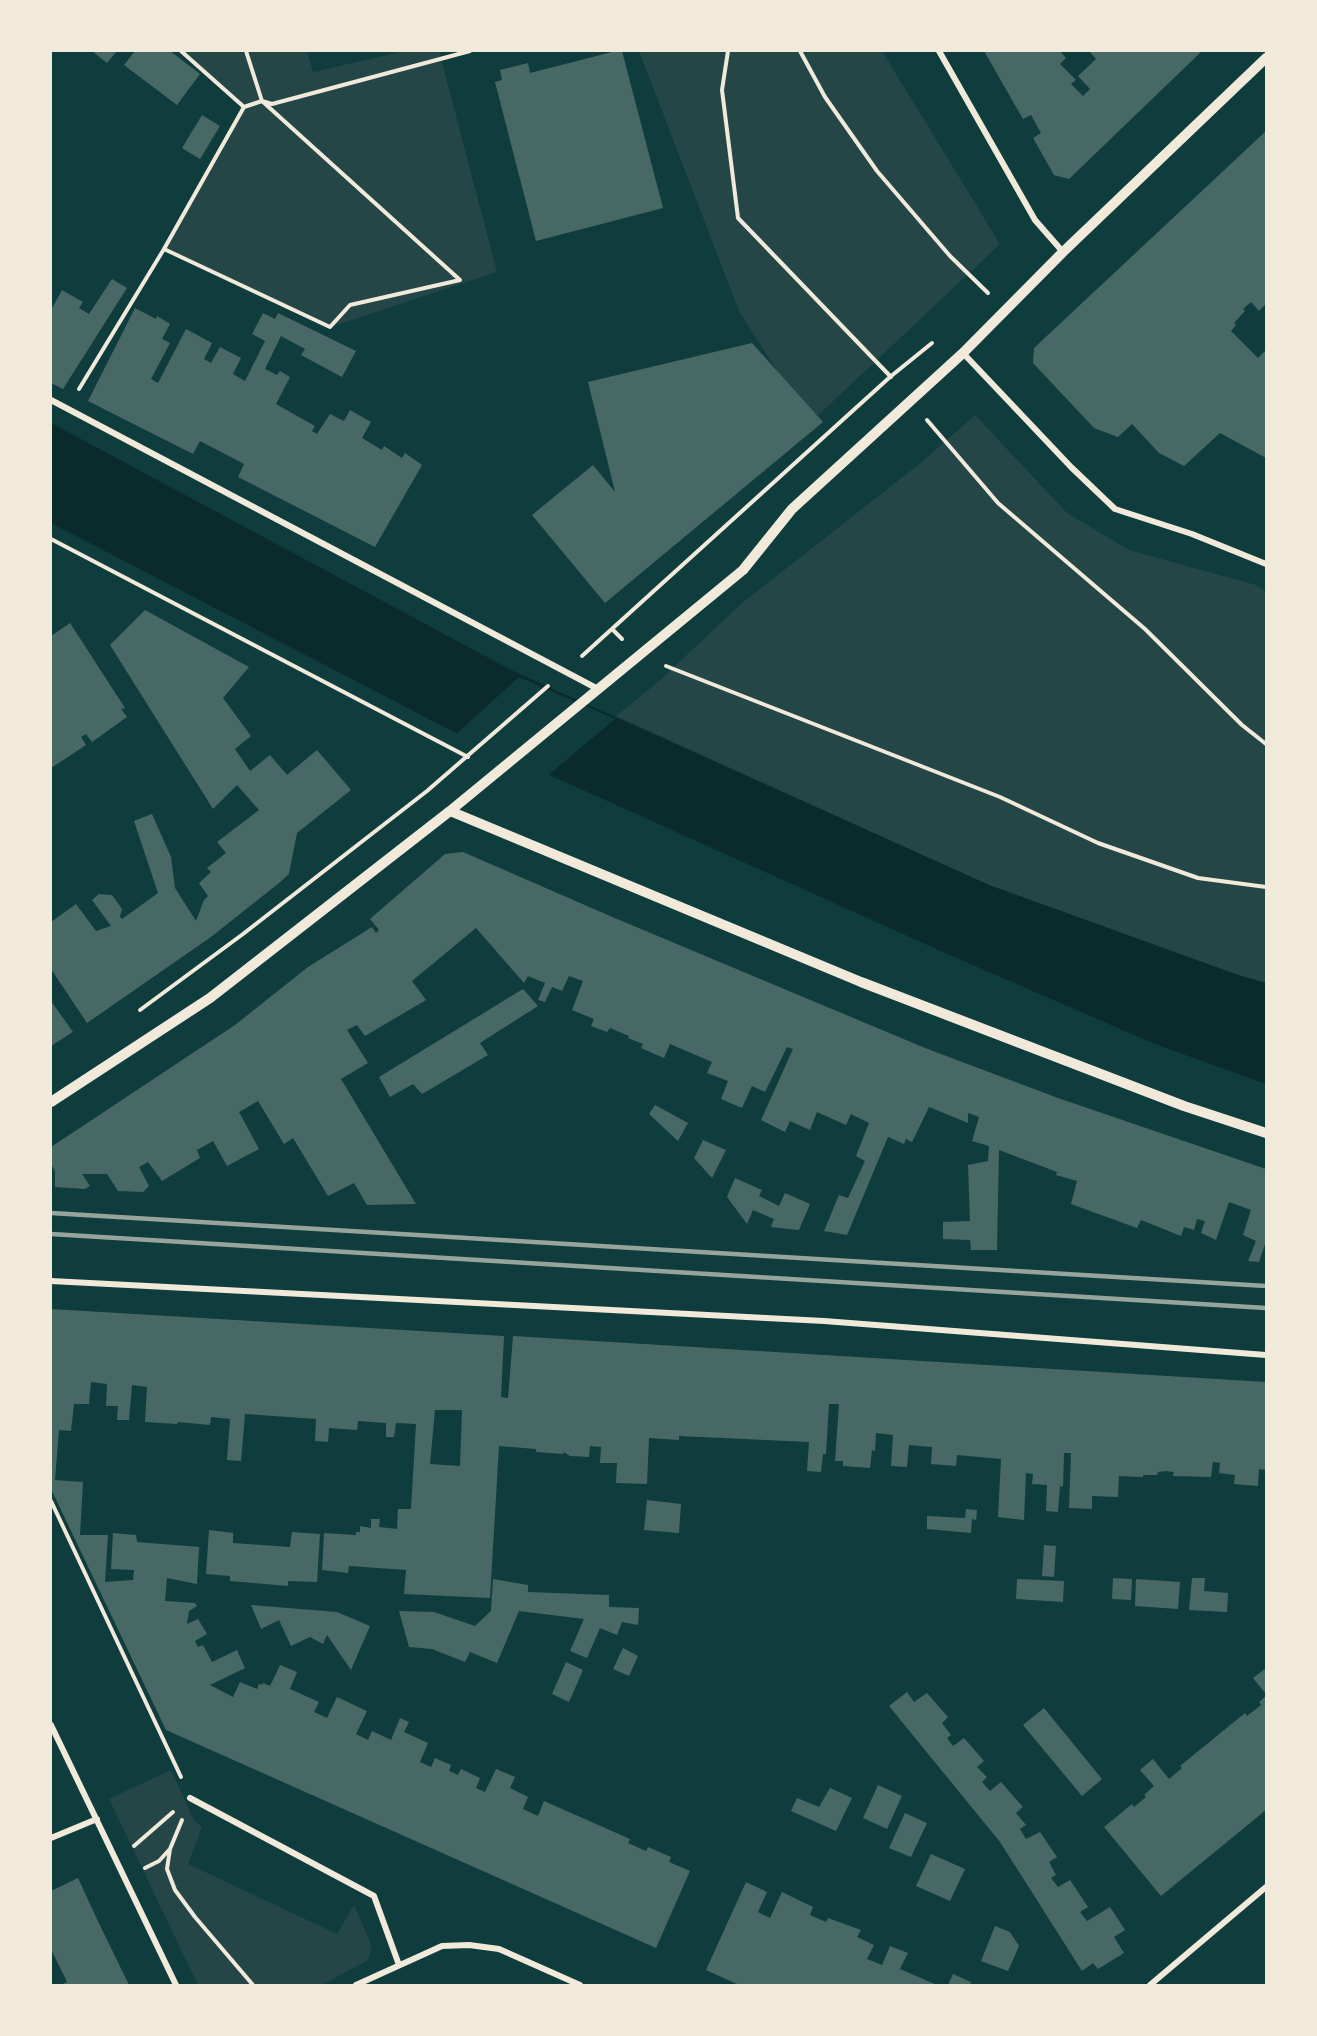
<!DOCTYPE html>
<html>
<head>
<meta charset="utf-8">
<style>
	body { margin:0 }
	#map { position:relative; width:1317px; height:2036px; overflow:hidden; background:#0f3d3e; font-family:"Work Sans",sans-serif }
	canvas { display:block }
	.frame { position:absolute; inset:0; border:52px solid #f1e9da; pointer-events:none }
</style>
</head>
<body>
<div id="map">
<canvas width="1317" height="2036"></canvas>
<div class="frame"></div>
</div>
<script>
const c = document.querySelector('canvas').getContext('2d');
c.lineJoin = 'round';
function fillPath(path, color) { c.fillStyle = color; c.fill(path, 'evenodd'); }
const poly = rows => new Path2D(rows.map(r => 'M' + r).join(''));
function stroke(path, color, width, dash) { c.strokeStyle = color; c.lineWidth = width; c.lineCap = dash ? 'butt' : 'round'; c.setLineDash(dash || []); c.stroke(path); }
const green = poly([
	[181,51,307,51,313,72,405,51,439,51,497,272,330,327,164,249,244,107],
	[639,51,882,51,1000,244,810,423,739,311],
	[975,415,1067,513,1129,550,1256,585,1266,591,1266,983,1238,975,989,885,616,716,658,682,742,603,922,462],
	[171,1770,194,1820,202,1827,188,1864,337,1934,354,1905,369,1939,371,1949,368,1960,322,1985,198,1985,109,1799]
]);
const water = poly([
	[51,423,513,671,989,885,1238,975,1266,983,1266,1084,1155,1044,952,956,454,732,51,523]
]);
const pier = poly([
	[519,677,615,719,546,777,454,736]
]);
const building = poly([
	[92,51,117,51,107,63],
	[135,51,170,51,200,74,177,105,124,65],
	[616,51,622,51,663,208,536,241,495,82,502,80,500,70,528,63,530,73],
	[984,51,1060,51,1066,58,1060,64,1076,80,1071,84,1083,96,1090,89,1078,76,1096,59,1089,51,1202,51,1069,179,1054,175,1033,138,1041,133,1031,115,1023,119],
	[202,115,220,126,200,159,182,148],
	[1266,131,1266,304,1259,311,1251,302,1243,309,1245,311,1234,323,1236,325,1231,331,1258,358,1266,350,1266,458,1220,433,1184,466,1159,453,1132,424,1118,437,1094,428,1033,363,1034,348],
	[112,279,127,288,63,389,51,383,51,310,62,290,83,302,79,308,89,314],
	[135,308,156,319,157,316,170,324,162,339,170,343,151,379,158,383,186,329,212,343,204,359,211,363,220,347,241,358,233,374,245,381,265,341,252,334,263,313,275,319,278,313,356,351,342,377,301,355,305,349,281,336,265,369,277,375,280,371,290,377,276,404,315,426,312,431,317,434,330,414,344,421,350,410,371,422,362,438,382,450,384,446,402,458,405,453,422,465,375,547,238,477,244,464,200,441,193,454,88,401],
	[752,343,823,422,605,603,532,515,593,465,615,492,588,382],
	[145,610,249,667,223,698,251,736,235,749,250,771,270,755,287,775,317,750,351,790,297,833,289,874,279,883,211,937,87,1023,51,969,51,922,76,904,96,931,111,926,92,900,99,894,112,895,122,909,120,917,122,919,158,893,134,821,152,814,171,857,175,888,196,921,204,900,208,896,199,883,211,872,207,868,226,853,217,842,259,810,237,785,213,809,110,645],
	[70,623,125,708,121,709,127,717,92,742,86,734,81,737,86,745,51,768,51,636],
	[463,852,610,916,925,1048,1058,1098,1266,1169,1266,1241,1259,1262,1248,1261,1256,1241,1243,1235,1251,1210,1229,1202,1216,1240,1201,1233,1205,1221,1197,1219,1194,1230,1184,1227,1181,1236,1141,1220,1137,1228,1071,1204,1077,1181,1056,1175,1057,1172,999,1150,997,1250,971,1250,970,1240,943,1239,943,1222,970,1221,968,1165,988,1161,989,1146,972,1141,979,1117,968,1113,968,1123,929,1107,912,1142,906,1139,904,1144,888,1137,847,1235,824,1231,839,1195,848,1198,865,1161,856,1156,869,1123,851,1114,846,1125,817,1112,810,1130,790,1121,785,1132,761,1120,793,1049,787,1047,765,1092,752,1086,742,1108,721,1099,728,1081,707,1073,712,1062,670,1044,664,1058,641,1048,643,1044,628,1038,629,1036,610,1028,607,1032,591,1026,594,1019,572,1010,583,981,569,976,562,991,552,987,545,1002,538,1000,545,983,528,976,524,983,476,928,412,981,426,1000,365,1036,357,1025,347,1030,368,1063,341,1079,416,1204,367,1205,354,1183,328,1196,293,1138,284,1144,258,1101,239,1112,259,1149,227,1166,213,1141,197,1150,200,1158,162,1181,148,1162,139,1167,149,1186,143,1192,118,1191,107,1174,82,1174,90,1186,85,1189,55,1187,55,1171,51,1164,51,1147,235,1025,308,967,372,927,376,933,379,930,370,919,445,854],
	[523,989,538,1006,480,1043,488,1055,422,1094,413,1084,390,1097,379,1077],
	[51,1001,73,1032,51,1046],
	[655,1105,688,1123,678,1141,649,1114],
	[703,1140,726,1150,712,1178,694,1158],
	[735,1178,762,1190,759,1196,779,1206,785,1193,810,1204,799,1230,771,1227,774,1219,753,1210,747,1224,727,1197],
	[51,1309,504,1336,501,1397,508,1398,513,1336,1266,1382,1266,1470,1259,1469,1258,1486,1234,1484,1235,1475,1219,1473,1220,1463,1213,1462,1211,1477,1173,1476,1174,1472,1166,1471,1158,1472,1157,1475,1143,1475,1143,1477,1119,1476,1118,1497,1092,1496,1092,1509,1069,1508,1071,1453,1064,1453,1063,1487,1060,1486,1058,1512,1046,1511,1047,1485,1032,1484,1033,1474,1026,1473,1024,1520,998,1517,1001,1459,957,1455,956,1466,931,1464,932,1447,909,1445,907,1467,891,1466,893,1435,876,1433,875,1451,872,1450,870,1468,843,1466,843,1461,835,1461,839,1404,829,1404,826,1454,823,1454,821,1472,807,1471,809,1442,679,1436,679,1440,649,1438,647,1484,616,1483,617,1463,600,1463,601,1447,590,1446,589,1457,570,1456,564,1452,563,1454,536,1452,536,1449,499,1446,490,1598,404,1594,406,1570,349,1566,348,1573,322,1570,324,1533,356,1535,356,1532,360,1532,360,1526,371,1528,371,1519,380,1519,379,1527,397,1529,398,1509,411,1509,416,1424,396,1423,394,1437,386,1437,386,1423,358,1421,357,1430,329,1428,328,1442,315,1441,316,1419,245,1414,241,1461,227,1460,230,1419,211,1417,210,1425,178,1422,177,1424,145,1422,147,1387,132,1385,129,1420,117,1420,118,1406,106,1406,107,1384,91,1382,89,1404,74,1404,71,1431,59,1430,55,1480,83,1482,80,1535,108,1535,105,1582,133,1580,134,1570,111,1569,113,1533,136,1535,137,1542,199,1547,197,1584,167,1578,165,1601,195,1603,197,1606,189,1611,187,1624,198,1619,207,1634,195,1641,198,1647,203,1645,212,1662,237,1650,245,1668,210,1685,233,1697,240,1682,257,1689,259,1684,262,1685,263,1683,270,1686,280,1665,297,1672,290,1689,319,1702,314,1712,327,1718,337,1697,367,1711,356,1734,368,1740,372,1731,391,1740,400,1718,409,1722,404,1732,428,1743,420,1762,431,1767,435,1758,451,1765,449,1771,458,1775,461,1769,480,1778,476,1788,485,1792,496,1769,515,1777,510,1788,528,1797,523,1809,538,1816,544,1801,630,1839,628,1843,646,1851,648,1847,671,1857,669,1862,690,1871,656,1948,166,1730,51,1489],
	[435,1410,462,1410,460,1466,430,1464],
	[647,1500,681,1504,679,1533,644,1530],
	[966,1509,977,1510,976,1520,972,1519,971,1533,927,1529,927,1516,965,1518],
	[209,1530,233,1533,233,1543,290,1547,292,1532,320,1534,317,1582,288,1581,288,1586,230,1581,230,1576,206,1574],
	[1044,1545,1056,1546,1054,1577,1042,1576],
	[1113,1578,1132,1579,1131,1600,1112,1599],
	[1192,1578,1205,1578,1204,1591,1228,1593,1227,1612,1189,1610],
	[493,1579,528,1585,528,1592,609,1595,609,1607,639,1608,638,1625,622,1622,617,1635,600,1628,587,1658,570,1651,584,1619,519,1611,497,1663,470,1652,465,1662,432,1649,409,1647,399,1611,434,1612,475,1626,491,1611],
	[1017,1579,1064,1581,1063,1602,1016,1599],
	[1136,1579,1180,1582,1178,1609,1135,1606],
	[251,1605,337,1612,370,1626,351,1670,327,1635,323,1644,310,1637,291,1646,279,1620,261,1629],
	[623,1648,638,1656,629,1676,613,1669],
	[566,1662,583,1670,569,1702,552,1694],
	[1266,1668,1266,1694,1253,1678],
	[907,1692,914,1702,927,1693,948,1717,942,1723,951,1735,947,1738,953,1746,964,1738,984,1761,977,1767,987,1777,982,1782,990,1791,1001,1782,1023,1807,1016,1813,1026,1825,1020,1829,1026,1839,1040,1832,1057,1857,1049,1862,1056,1875,1051,1878,1058,1887,1070,1880,1088,1907,1080,1912,1087,1921,1110,1907,1125,1930,1114,1937,1124,1953,1098,1969,1093,1963,1082,1971,1000,1842,889,1706],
	[1266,1696,1266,1810,1161,1896,1104,1827,1132,1804,1134,1807,1146,1797,1144,1795,1154,1786,1140,1770,1153,1759,1169,1779,1182,1768,1180,1766,1245,1713,1247,1716,1261,1705,1259,1702],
	[1044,1708,1102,1779,1082,1796,1023,1725],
	[878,1785,902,1796,887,1829,863,1818],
	[830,1788,852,1798,836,1831,791,1811,797,1798,819,1807],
	[905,1813,927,1823,911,1857,889,1848],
	[931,1854,965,1869,950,1901,916,1886],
	[78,1878,96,1917,129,1985,61,1985,67,1982,51,1949,51,1891],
	[746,1882,767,1892,758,1912,770,1918,782,1892,813,1907,810,1915,826,1922,828,1918,861,1930,857,1937,874,1945,867,1959,882,1965,890,1946,908,1953,900,1969,937,1985,739,1985,706,1970],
	[995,1926,1010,1932,1019,1946,1008,1971,981,1961],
	[953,1974,971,1982,970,1985,948,1985]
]);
const path = poly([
	[181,51,244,107],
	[246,51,262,101,460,280,350,305,330,327,164,249,244,107,262,101,272,104,470,51],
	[728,51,722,90,738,218,891,377],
	[800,51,825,97,877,171,950,256,988,293],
	[79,389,164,249],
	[927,420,998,503,1145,629,1242,725,1266,744],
	[51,539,468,757],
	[612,629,622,639],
	[582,656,890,377,932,343],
	[666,666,1000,797,1098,843,1198,878,1266,887],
	[140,1010,243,934,427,791,548,686],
	[51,1501,181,1777],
	[182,1820,170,1849,167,1869,175,1890,195,1917,253,1985],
	[134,1846,173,1812],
	[145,1868,159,1861,169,1850]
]);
const minor = poly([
	[939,51,1035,220,1063,252],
	[963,353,1071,467,1115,509,1192,534,1266,564],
	[51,400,598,689],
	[51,1281,824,1321,1266,1355],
	[51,1725,176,1985],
	[190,1798,374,1896,399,1965],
	[51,1838,97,1819],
	[356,1985,442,1946,469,1945,499,1949,580,1985],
	[1150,1985,1266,1887]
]);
const tertiary = poly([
	[450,811,861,982,1184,1106,1266,1133],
	[51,1102,210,998,450,811,743,570,792,509,963,353,1063,252,1266,58]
]);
const rail = poly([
	[51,1213,1266,1286],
	[51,1234,1266,1308]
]);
fillPath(green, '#244646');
fillPath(water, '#0a2a2b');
fillPath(pier, '#0f3d3e');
fillPath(building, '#486865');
stroke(path, '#f1e9da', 4);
stroke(minor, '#f1e9da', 6);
stroke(tertiary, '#f1e9da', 10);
stroke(rail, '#97a49c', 4.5);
</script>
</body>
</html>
